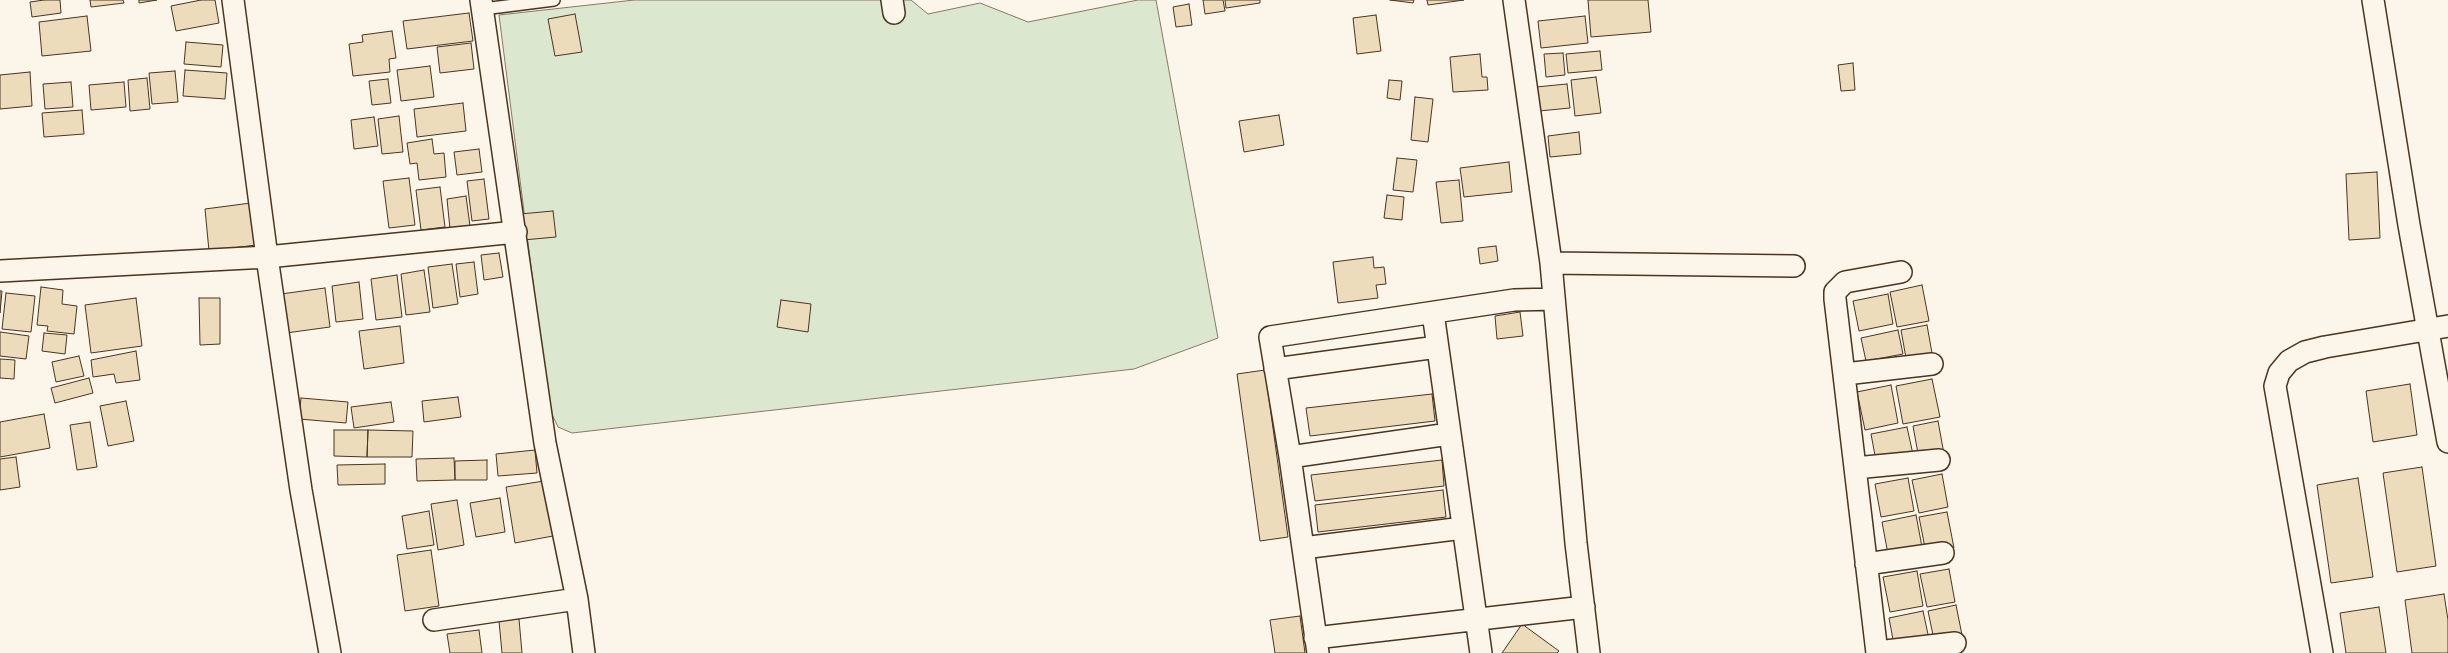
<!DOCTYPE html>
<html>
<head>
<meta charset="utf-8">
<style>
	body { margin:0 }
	canvas { display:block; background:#fbf6e9 }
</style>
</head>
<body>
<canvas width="2448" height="653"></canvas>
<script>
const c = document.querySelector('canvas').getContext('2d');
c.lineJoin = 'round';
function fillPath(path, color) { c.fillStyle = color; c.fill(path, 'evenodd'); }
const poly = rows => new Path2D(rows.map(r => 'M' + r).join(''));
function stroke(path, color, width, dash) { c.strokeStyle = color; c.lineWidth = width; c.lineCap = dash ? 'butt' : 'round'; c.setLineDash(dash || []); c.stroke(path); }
const green = poly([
	[634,0,911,0,928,14,980,3,1028,22,1138,0,1156,0,1218,338,1134,369,572,433,558,427,549,408,499,15,634,0]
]);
const building = poly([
	[44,0,60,0,61,13,32,17,30,2,44,0],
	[90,0,123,0,124,3,91,7,90,0],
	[139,0,157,0,139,3,139,0],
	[201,0,215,0,219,23,176,31,171,6,201,0],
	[1203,0,1223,0,1225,11,1205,14,1203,0],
	[1225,0,1260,0,1260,3,1226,8,1225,0],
	[1390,0,1414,0,1413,3,1390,0],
	[1427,0,1464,0,1428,5,1427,0],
	[1588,0,1648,0,1651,32,1591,37,1588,0],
	[1189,4,1192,25,1176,27,1173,7,1189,4],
	[469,13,473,41,407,49,403,21,469,13],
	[575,14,582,52,555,56,548,19,575,14],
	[1376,15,1381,51,1357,54,1353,18,1376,15],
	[87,16,91,51,42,56,39,22,87,16],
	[1585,16,1588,43,1541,48,1538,21,1585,16],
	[392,31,396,58,389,59,390,72,353,76,349,44,363,42,362,35,392,31],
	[186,42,223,45,221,67,184,64,186,42],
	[471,43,474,69,440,73,437,47,471,43],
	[1600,51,1602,70,1568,73,1566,54,1600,51],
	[1563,53,1565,75,1546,77,1544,54,1563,53],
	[1480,54,1482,77,1487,77,1488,90,1453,92,1450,57,1480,54],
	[1853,63,1855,90,1841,91,1838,65,1853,63],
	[430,66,434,97,401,101,397,70,430,66],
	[185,70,227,73,225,99,183,96,185,70],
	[175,71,178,102,152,104,149,73,175,71],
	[30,72,32,106,0,109,0,75,30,72],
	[1596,77,1601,113,1575,116,1571,80,1596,77],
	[147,78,150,109,130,111,128,80,147,78],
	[388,79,391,103,372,105,369,81,388,79],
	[1389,80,1402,81,1400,100,1387,98,1389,80],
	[71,82,73,107,45,109,43,84,71,82],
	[124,82,126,107,91,110,89,85,124,82],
	[1567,84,1570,108,1539,111,1536,87,1567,84],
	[1415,97,1433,99,1428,142,1411,140,1415,97],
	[463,103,466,131,417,137,414,109,463,103],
	[82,110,84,134,44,137,42,113,82,110],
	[1279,115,1284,145,1244,152,1239,121,1279,115],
	[399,116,403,152,382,154,378,119,399,116],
	[374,117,378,146,354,149,351,120,374,117],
	[1579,132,1581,154,1550,157,1548,136,1579,132],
	[432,139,434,154,444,153,446,177,419,180,417,163,410,164,407,143,432,139],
	[479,149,482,172,457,175,454,152,479,149],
	[1397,158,1417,160,1413,192,1393,190,1397,158],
	[1509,162,1512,192,1464,197,1460,168,1509,162],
	[2377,172,2380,238,2349,240,2346,174,2377,172],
	[409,178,415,225,389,228,383,181,409,178],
	[484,179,489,219,472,221,467,181,484,179],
	[1459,180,1463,221,1441,223,1436,182,1459,180],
	[440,187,445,227,421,230,416,190,440,187],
	[1387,195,1404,197,1402,220,1384,218,1387,195],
	[466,196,470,226,450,229,447,199,466,196],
	[251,203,256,245,209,251,205,209,251,203],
	[553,211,556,237,523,240,520,214,553,211],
	[1496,246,1498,261,1480,264,1478,248,1496,246],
	[499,253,503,277,484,280,481,255,499,253],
	[1373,257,1374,268,1384,267,1386,284,1376,285,1378,298,1338,303,1333,262,1373,257],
	[474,262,478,294,460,297,456,264,474,262],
	[452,264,458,304,433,308,428,267,452,264],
	[424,270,430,312,406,315,401,274,424,270],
	[397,275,402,317,376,320,371,279,397,275],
	[359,282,363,319,336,322,332,286,359,282],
	[1922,285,1929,321,1897,327,1890,292,1922,285],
	[41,287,63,290,62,304,77,306,74,334,47,331,48,326,37,325,41,287],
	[325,288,330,327,286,333,281,294,325,288],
	[0,291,2,291,0,313,0,291],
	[6,293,35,296,31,332,2,329,6,293],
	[1888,294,1893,324,1859,331,1853,301,1888,294],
	[136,298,142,346,91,353,85,305,136,298],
	[199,298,220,298,220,344,200,345,199,298],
	[781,300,811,304,808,332,777,327,781,300],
	[1520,312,1523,336,1497,339,1495,316,1520,312],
	[1927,325,1932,353,1906,358,1901,330,1927,325],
	[400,326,404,363,364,369,359,331,400,326],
	[1898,330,1903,354,1866,361,1861,338,1898,330],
	[0,332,29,336,26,359,0,356,0,332],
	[44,333,67,335,65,354,42,351,44,333],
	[136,351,140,380,116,383,114,374,93,377,91,360,136,351],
	[79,356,84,376,56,382,52,362,79,356],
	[0,359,15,360,14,379,0,378,0,359],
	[1265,370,1288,537,1260,541,1237,374,1265,370],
	[89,378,93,393,55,403,51,388,89,378],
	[1932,379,1940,417,1903,424,1896,386,1932,379],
	[2410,384,2417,435,2373,442,2366,391,2410,384],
	[1891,385,1898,423,1865,430,1857,392,1891,385],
	[1432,394,1435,421,1310,436,1306,408,1432,394],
	[458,397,461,417,424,422,422,401,458,397],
	[301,398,348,402,346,423,299,419,301,398],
	[126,401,134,441,108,446,100,406,126,401],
	[391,402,394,422,354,428,351,407,391,402],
	[44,414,50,448,0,457,0,422,44,414],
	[1938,421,1944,454,1919,459,1913,426,1938,421],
	[90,422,97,467,77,470,70,425,90,422],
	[1907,427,1914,459,1877,466,1871,434,1907,427],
	[334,430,368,430,367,457,334,456,334,430],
	[368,430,413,431,412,457,367,457,368,430],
	[535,450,537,473,498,476,496,454,535,450],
	[16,457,20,487,0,490,0,459,16,457],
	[454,458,455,480,417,481,416,459,454,458],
	[487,460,487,480,455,480,455,461,487,460],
	[1442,460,1444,486,1315,501,1311,475,1442,460],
	[385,464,385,484,338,485,337,465,385,464],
	[2422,467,2436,566,2397,572,2383,473,2422,467],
	[1942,474,1948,507,1919,513,1912,480,1942,474],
	[1908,478,1914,511,1881,517,1875,484,1908,478],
	[2358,478,2373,577,2331,583,2317,485,2358,478],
	[544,481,553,536,515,543,506,487,544,481],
	[1443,490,1446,517,1318,532,1315,505,1443,490],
	[500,498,505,532,476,537,470,503,500,498],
	[457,500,464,545,438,550,431,504,457,500],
	[429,511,434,545,407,549,402,516,429,511],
	[1947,512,1954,548,1926,553,1919,517,1947,512],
	[1916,515,1922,547,1888,554,1882,522,1916,515],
	[431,550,439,606,405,611,397,555,431,550],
	[1949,569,1955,602,1927,607,1920,574,1949,569],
	[1917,571,1923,606,1890,612,1883,577,1917,571],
	[2444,594,2448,620,2448,653,2412,653,2405,600,2444,594],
	[1956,605,1962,635,1934,640,1928,611,1956,605],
	[2379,607,2386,653,2346,653,2340,613,2379,607],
	[1923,611,1929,639,1894,645,1889,618,1923,611],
	[1300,616,1305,653,1275,653,1270,620,1300,616],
	[519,619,522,653,502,653,499,621,519,619],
	[1522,624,1559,651,1557,653,1502,653,1522,624],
	[479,630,482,653,450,653,447,634,479,630]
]);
const lane = poly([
	[483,9,554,0]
]);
const street = poly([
	[233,0,267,257,301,490,330,653],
	[481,0,545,443,577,599,584,653],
	[892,0,894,13],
	[1514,0,1551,263,1576,543,1589,653],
	[2373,0,2409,225,2448,442],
	[1551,263,1794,266],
	[0,271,267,257,516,232],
	[1433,313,1481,653],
	[1275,369,1437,347],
	[1845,374,1932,364],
	[1290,457,1449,434],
	[1855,468,1939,460],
	[1303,548,1463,528],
	[1866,564,1943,553],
	[434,620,577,599],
	[1315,638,1584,607],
	[1877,652,1955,643],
	[1318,653,1290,457,1270,337,1514,300,1554,299],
	[1877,653,1835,299,1835,292,1845,282,1901,272],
	[2322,653,2275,386,2279,373,2289,361,2305,352,2325,347,2448,326]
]);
fillPath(green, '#dce7d0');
stroke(green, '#887966', 1);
fillPath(building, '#ecdcbc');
stroke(building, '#4a3520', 1);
stroke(lane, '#4a3520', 14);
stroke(street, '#4a3520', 24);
stroke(lane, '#fbf6e9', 11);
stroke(street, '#fbf6e9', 21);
</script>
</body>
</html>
